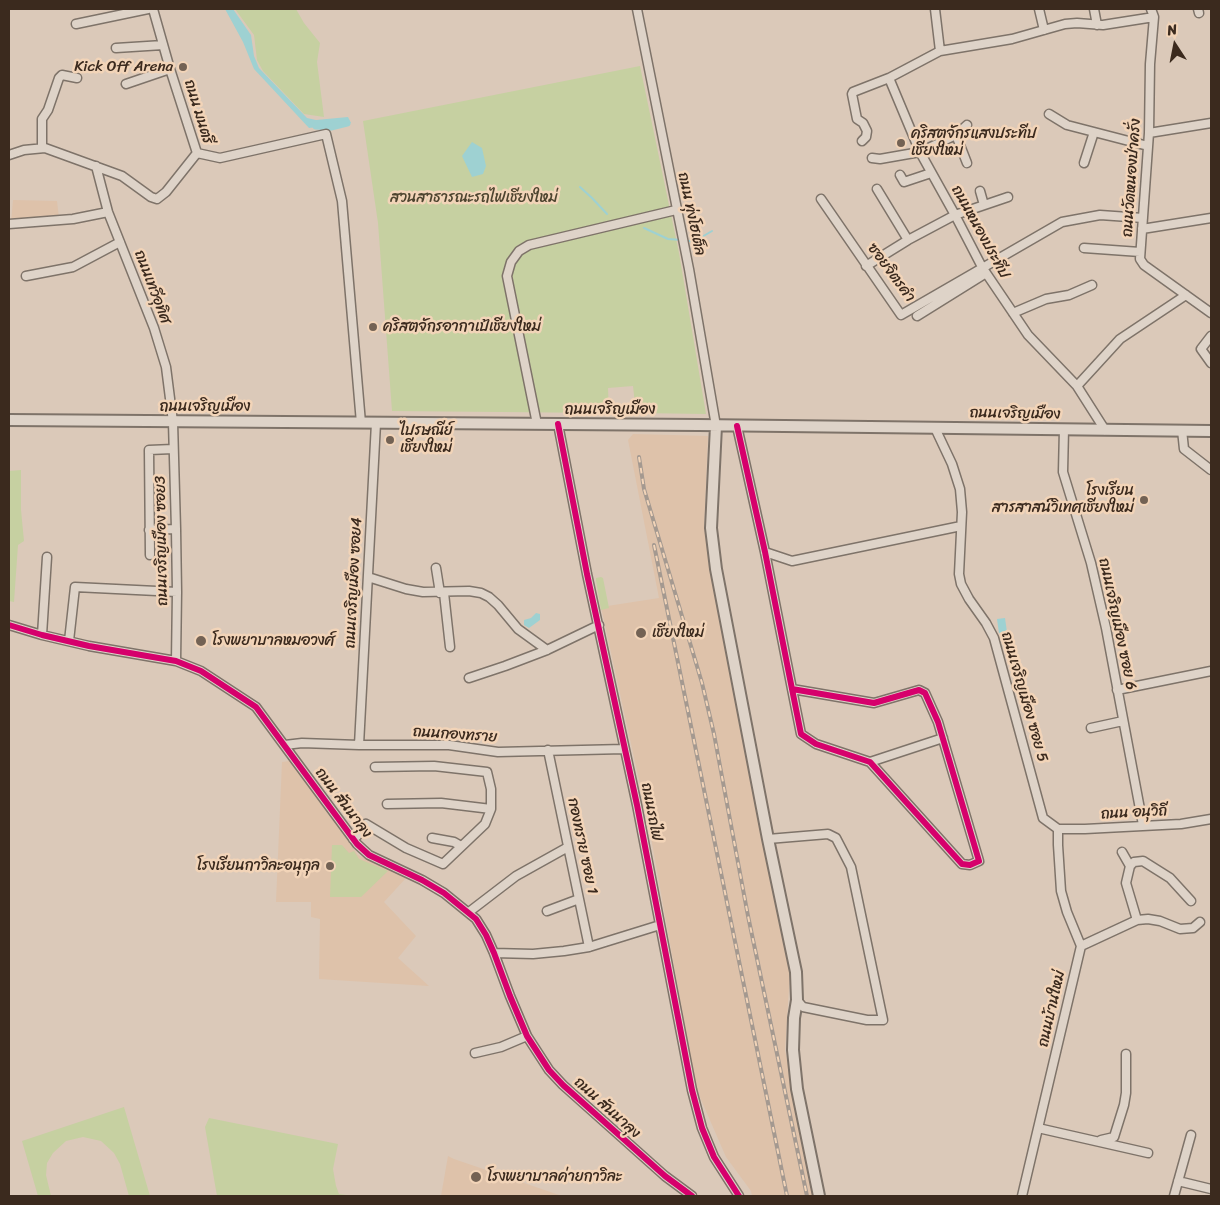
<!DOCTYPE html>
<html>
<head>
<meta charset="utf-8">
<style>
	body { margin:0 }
	#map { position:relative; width:1220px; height:1205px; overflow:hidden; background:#dbc9b9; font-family:Sriracha,sans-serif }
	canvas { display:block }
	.frame { position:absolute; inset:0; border:10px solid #3b2a1e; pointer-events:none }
	.north { position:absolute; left:1150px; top:20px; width:50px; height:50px; -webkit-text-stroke:4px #f2d4b8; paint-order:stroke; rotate:349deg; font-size:14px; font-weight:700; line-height:20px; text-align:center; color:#3b2a1e }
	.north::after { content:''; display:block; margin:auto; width:18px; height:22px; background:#3b2a1e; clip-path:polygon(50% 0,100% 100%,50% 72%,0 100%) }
</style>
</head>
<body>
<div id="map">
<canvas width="1220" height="1205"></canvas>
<div class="frame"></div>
<div class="north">N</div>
</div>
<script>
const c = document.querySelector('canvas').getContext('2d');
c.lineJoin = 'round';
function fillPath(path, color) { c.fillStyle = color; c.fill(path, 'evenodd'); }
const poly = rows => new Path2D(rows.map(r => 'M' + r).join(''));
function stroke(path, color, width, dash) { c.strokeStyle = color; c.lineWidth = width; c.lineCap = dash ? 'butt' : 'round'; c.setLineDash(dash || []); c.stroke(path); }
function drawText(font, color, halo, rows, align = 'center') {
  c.font = font + ' Sriracha,"Playpen Sans Thai",sans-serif'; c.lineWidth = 5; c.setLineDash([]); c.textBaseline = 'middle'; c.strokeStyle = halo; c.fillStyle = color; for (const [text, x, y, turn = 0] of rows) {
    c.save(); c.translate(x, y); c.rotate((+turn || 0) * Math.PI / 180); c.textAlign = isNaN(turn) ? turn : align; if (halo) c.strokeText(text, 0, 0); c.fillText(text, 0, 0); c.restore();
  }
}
const built = poly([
	[13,200,57,201,59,218,11,222],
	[633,434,708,436,704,528,752,787,790,972,785,1050,814,1196,752,1196,751,1191,726,1157,696,1088,648,821,601,607,659,598,628,440],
	[290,761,358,855,406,878,384,902,416,936,398,958,429,986,319,979,320,919,311,917,311,902,276,902,282,762],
	[448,1156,454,1159,562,1196,441,1196]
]);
const green = poly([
	[235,9,296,9,304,23,320,43,317,62,324,117,304,114,263,71,257,60,254,35],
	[640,66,679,253,706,414,636,413,633,386,608,388,609,413,392,411,378,223,363,121],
	[21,470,21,510,24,541,18,545,14,602,9,601,9,471],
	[601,577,603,578,609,608,601,610,596,580,596,578],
	[332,845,342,845,349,853,354,851,359,859,388,871,361,897,330,897],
	[124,1107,150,1196,129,1196,120,1164,114,1153,101,1141,83,1137,66,1141,53,1153,47,1163,46,1175,51,1196,38,1196,22,1141],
	[209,1118,338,1144,333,1169,336,1186,339,1194,354,1196,217,1196,205,1127]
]);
const water = poly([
	[225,9,233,9,251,35,254,56,259,68,307,118,316,120,348,117,351,123,309,128,254,69,243,42],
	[472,142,482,148,486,166,483,174,472,177,462,156],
	[536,613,540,614,540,620,529,628,524,625,524,620,531,618],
	[1005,618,1007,632,999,633,997,619]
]);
const stream = poly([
	[580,187,592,198,607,214],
	[644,228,668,239,682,240],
	[686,241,695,241,712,231]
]);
const canal = poly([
	[316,126,331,127,347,123]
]);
const minor = poly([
	[153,9,170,69,197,153],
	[637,9,689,269,716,426],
	[935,9,940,51],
	[1039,9,1044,30],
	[1094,9,1097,25],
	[1151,9,1154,17,1150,64,1149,133,1140,259,1144,265,1211,313],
	[1198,9,1199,13],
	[76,24,148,9],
	[116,48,163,45],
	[889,78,920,152,955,215,982,267,1028,335,1077,386,1105,430],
	[126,84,170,69],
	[1049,114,1067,125,1148,146],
	[1149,133,1211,123],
	[956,135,967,163],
	[862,141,866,137,867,131,863,123,857,119,852,94,853,92,889,78,940,51,1012,39,1065,24,1077,23,1103,25,1154,17],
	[42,148,42,119,48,110,59,78,62,75,77,78],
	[197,153,220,158,326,134,342,201,361,423],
	[9,155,24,150,45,148,122,176,151,197,157,199,166,192,197,153],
	[872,158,880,159,920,152,956,135,967,125],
	[1084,163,1094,132],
	[96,166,108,212,154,328,166,367,173,422,176,529,177,592,176,661],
	[900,175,904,182,931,173],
	[877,189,908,240],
	[980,191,984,205],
	[821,199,901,315,1062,222,1100,215,1143,218],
	[9,224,73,219,108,212],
	[1142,229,1211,218],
	[1084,248,1140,252],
	[866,266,908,240,955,215,1008,197],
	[26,276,73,267,120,242],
	[1013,313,1046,299,1069,295,1092,285],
	[917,316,986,273],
	[1211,336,1201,349,1211,363],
	[1077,386,1120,339,1186,295],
	[537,424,507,276,511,262,519,251,529,245,676,210],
	[558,424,587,574,637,805,692,1090,702,1128,714,1157,739,1196],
	[737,426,765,552,792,689,801,734,816,744,870,762,962,864,970,865,979,861,938,722,925,693,919,690,874,703,792,689],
	[935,428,952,464,960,489,962,512,959,574,961,584,969,599,986,623,994,638,1043,818,1058,829],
	[1064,429,1063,472,1091,563,1106,628,1143,825],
	[1182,430,1184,449,1211,470],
	[149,530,176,529],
	[765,552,792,561,961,526],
	[150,555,149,450,173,449],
	[436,568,440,593],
	[368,577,406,589,423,592,469,591,481,593,489,597,498,605,518,629,547,650],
	[444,593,450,647],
	[9,625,42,635,89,646,176,661,201,671,256,707,357,844,369,855,422,880,444,893,476,919,486,935,494,953,510,996,527,1036,549,1070,563,1085,665,1176,692,1196],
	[42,635,47,557],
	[69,641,75,587,177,592],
	[469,678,505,666,547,650,599,625],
	[1117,690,1211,671],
	[1091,728,1123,721],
	[285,745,302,743,359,745,449,745,498,752,624,749],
	[359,745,376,423],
	[548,750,589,947],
	[870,762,943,738],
	[387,804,441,803,491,809],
	[1058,829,1085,829,1181,824,1211,819],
	[432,838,454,842,461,846],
	[353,839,357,836,366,824,406,848,443,864,485,824,491,809,491,789,487,772,434,766,375,767],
	[768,839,828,834,836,838,851,867,883,1020,867,1020,803,1007,797,1000],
	[1122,852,1130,866],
	[547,911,579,899],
	[469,912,516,876,568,847],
	[1137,920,1148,919,1160,921,1180,929,1193,928,1200,922],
	[1081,946,1137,920,1126,883,1130,866,1134,862,1143,861,1170,878,1191,901],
	[494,953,533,954,564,951,589,947,660,925],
	[475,1053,501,1047,527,1036],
	[1038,1128,1148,1153],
	[1101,1140,1114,1137,1124,1105,1126,1093,1126,1054],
	[1178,1181,1211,1189],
	[1022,1196,1081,946,1067,912,1061,891,1058,845,1058,829],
	[1174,1196,1191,1135]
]);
const major = poly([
	[9,420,699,425,1211,431],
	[716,426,711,528,716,569,768,839,796,972,797,1000,794,1018,793,1050,797,1089,819,1196]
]);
const rail = poly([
	[639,457,644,489,702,683,714,734,748,916,807,1196],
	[654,545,787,1196]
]);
const cycleway = poly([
	[558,424,587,574,637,805,692,1090,702,1128,714,1157,739,1196],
	[737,426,765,552,792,689,801,734,816,744,870,762,962,864,970,865,979,861,938,722,925,693,919,690,874,703,792,689],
	[9,625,42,635,89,646,176,661,201,671,256,707,357,844,369,855,422,880,444,893,476,919,486,935,494,953,510,996,527,1036,549,1070,563,1085,665,1176,692,1196]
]);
const markers = [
	[183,67,5,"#736254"],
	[901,143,5,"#736254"],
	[373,327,5,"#736254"],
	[390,440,5,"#736254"],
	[1144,500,5,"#736254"],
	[641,633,6,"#736254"],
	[201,641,6,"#736254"],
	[330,866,5,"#736254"],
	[476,1177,6,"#736254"]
];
const poiNames = [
	["Kick Off Arena",173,67,"right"],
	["คริสตจักรแสงประทีป",911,134],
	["เชียงใหม่",911,151],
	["คริสตจักรอากาเป้เชียงใหม่",383,327],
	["ไปรษณีย์",400,431],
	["เชียงใหม่",400,448],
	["โรงเรียน",1134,491,"right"],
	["สารสาสน์วิเทศเชียงใหม่",1134,508,"right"],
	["เชียงใหม่",652,633],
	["โรงพยาบาลหมอวงศ์",212,641],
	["โรงเรียนกาวิละอนุกุล",320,866,"right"],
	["โรงพยาบาลค่ายกาวิละ",487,1177]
];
const streetNames = [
	["ถนน มนตรี",198,112,73],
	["ถนนวัดหนองป่าครั่ง",1132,178,-86],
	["ถนน ทุ่งโฮเต็ล",691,214,78],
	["ถนนหนองประทีป",980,232,61],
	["ซอยจิตรคำ",891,273,53],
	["ถนนเทวีอุทิศ",152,287,69],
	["ถนนเจริญเมือง",205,407],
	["ถนนเจริญเมือง",610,410],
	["ถนนเจริญเมือง",1015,414,1],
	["ถนนเจริญเมือง ซอย3",162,541,-91],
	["ถนนเจริญเมือง ซอย4",354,583,-87],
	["ถนนเจริญเมือง ซอย 6",1117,624,78],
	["ถนนเจริญเมือง ซอย 5",1024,697,74],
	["ถนนกองทราย",455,735,4],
	["ถนน สันนาลุง",343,803,53],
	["ถนนรถไฟ",651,812,79],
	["ถนน อนุวิถี",1134,813,-3],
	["กองทราย ซอย 1",582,846,78],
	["ถนนบ้านใหม่",1052,1009,-77],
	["ถนน สันนาลุง",607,1108,42]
];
const parkNames = [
	["สวนสาธารณะรถไฟเชียงใหม่",474,198]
];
fillPath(built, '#dec2aa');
fillPath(green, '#c6d0a1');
fillPath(water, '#9ed1d2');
stroke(stream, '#9ed1d2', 2);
stroke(canal, '#9ed1d2', 7);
stroke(minor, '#7e7369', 11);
stroke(major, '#7e7369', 14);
stroke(minor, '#ded3c8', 8);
stroke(major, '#ded3c8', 10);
stroke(rail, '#a49990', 4);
stroke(rail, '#f2d4b8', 2, [5.5]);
stroke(cycleway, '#d6006c', 6);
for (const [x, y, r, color] of markers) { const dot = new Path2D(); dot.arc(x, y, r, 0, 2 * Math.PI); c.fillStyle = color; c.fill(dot); stroke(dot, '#f2d4b8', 2); }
drawText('15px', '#3b2a1e', '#f2d4b8', poiNames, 'left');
drawText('15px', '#3b2a1e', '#f2d4b8', streetNames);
drawText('15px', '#4d442f', '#f2d4b8', parkNames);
</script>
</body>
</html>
